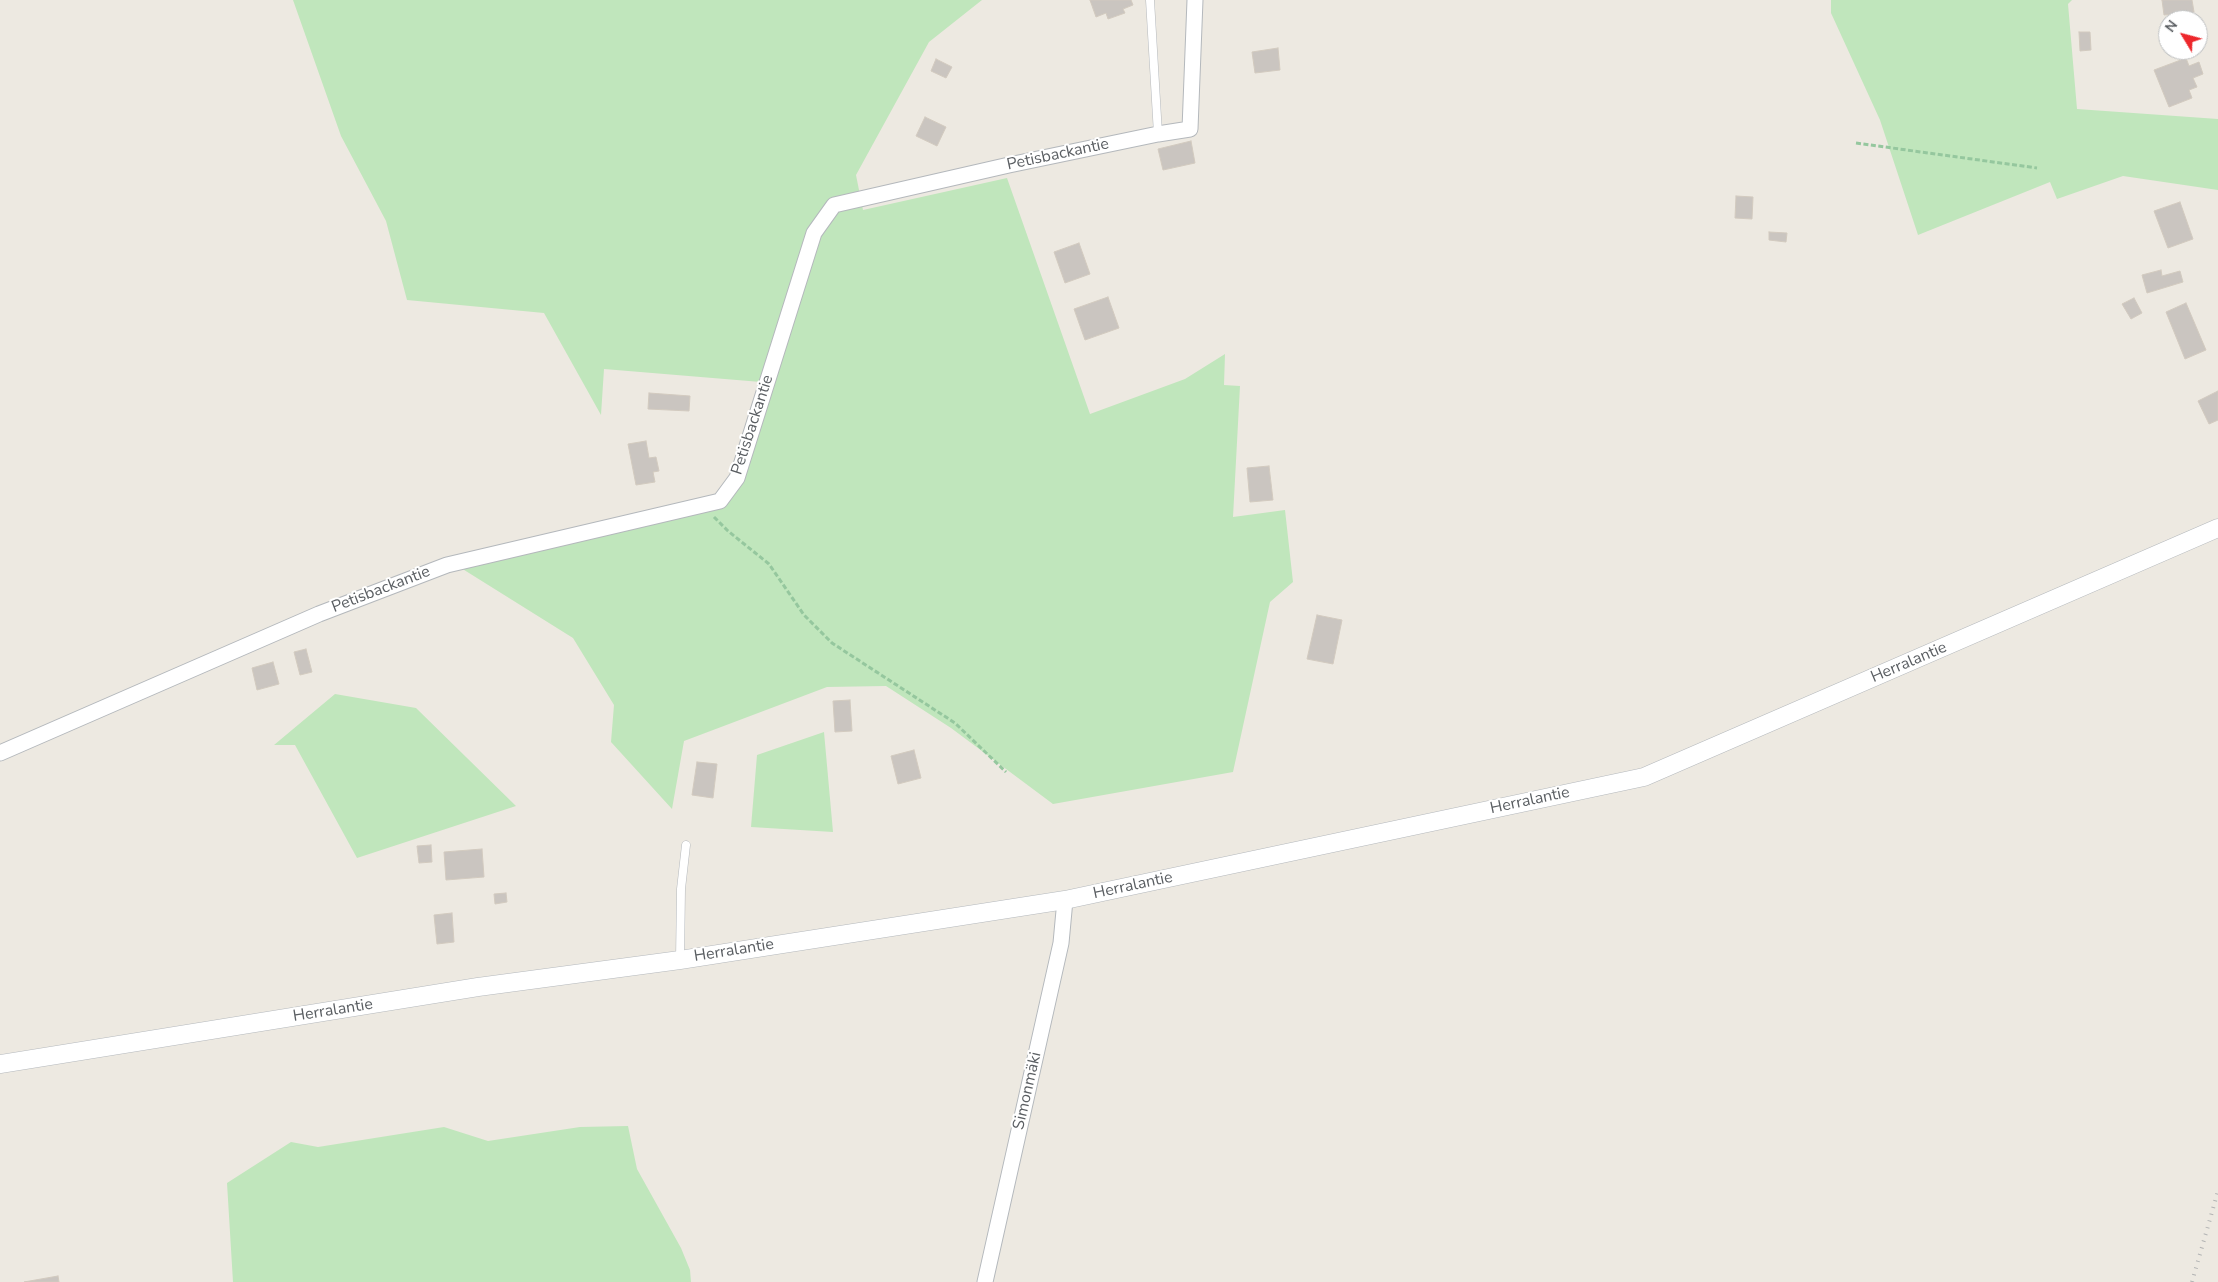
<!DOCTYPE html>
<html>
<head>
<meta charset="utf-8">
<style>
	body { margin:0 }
	#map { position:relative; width:2218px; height:1282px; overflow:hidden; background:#ede9e1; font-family:"Nunito Sans",sans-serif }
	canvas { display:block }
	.north { position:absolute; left:2158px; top:10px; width:50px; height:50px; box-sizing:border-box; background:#fff; border:1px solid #bdbfc0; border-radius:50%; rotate:307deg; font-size:14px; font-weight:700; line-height:20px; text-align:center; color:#5a5e62 }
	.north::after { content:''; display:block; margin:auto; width:18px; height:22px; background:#ed272c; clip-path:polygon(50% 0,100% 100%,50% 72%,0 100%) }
</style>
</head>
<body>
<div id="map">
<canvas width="2218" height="1282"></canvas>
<div class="north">N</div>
</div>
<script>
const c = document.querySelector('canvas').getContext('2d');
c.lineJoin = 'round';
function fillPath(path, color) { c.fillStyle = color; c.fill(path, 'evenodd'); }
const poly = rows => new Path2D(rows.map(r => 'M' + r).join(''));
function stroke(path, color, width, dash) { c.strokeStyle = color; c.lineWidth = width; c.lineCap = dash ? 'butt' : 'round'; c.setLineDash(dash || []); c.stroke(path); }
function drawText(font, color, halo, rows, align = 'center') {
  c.font = font + ' "Nunito Sans",sans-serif'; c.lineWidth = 4; c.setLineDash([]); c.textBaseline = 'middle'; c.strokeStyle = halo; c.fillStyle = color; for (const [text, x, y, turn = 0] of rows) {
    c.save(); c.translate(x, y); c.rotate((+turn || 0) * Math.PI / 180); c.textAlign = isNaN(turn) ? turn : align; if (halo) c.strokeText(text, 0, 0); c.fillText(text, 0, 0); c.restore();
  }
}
const green = poly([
	[293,0,982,0,929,42,856,175,863,210,1007,178,1090,414,1185,379,1225,354,1224,385,1240,386,1233,517,1285,510,1293,582,1270,602,1233,772,1053,804,951,728,886,686,827,687,684,741,672,809,611,742,614,705,573,638,461,568,723,505,773,383,604,369,601,415,544,313,407,300,386,221,341,136],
	[1831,0,2072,0,2068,4,2077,109,2218,119,2218,190,2123,176,2057,199,2050,182,1918,235,1880,120,1831,13],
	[335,694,416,708,516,806,357,858,295,745,274,745],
	[824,732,833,832,751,827,757,755],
	[628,1126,637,1169,681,1248,690,1270,691,1282,233,1282,227,1183,291,1142,318,1147,444,1127,488,1141,580,1127]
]);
const building = poly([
	[1090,0,1131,0,1133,5,1123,9,1125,13,1108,19,1106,13,1096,17,1090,0],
	[2162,0,2192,0,2194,12,2164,15,2162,0],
	[2079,32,2090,32,2091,50,2080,51,2079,32],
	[1278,48,1280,70,1255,73,1252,52,1278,48],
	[2186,58,2189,66,2199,62,2203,74,2193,78,2197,87,2189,90,2192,98,2169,107,2154,70,2186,58],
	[936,59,952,67,946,78,931,71,936,59],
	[925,117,946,127,937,146,916,136,925,117],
	[1191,141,1195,163,1163,170,1158,149,1191,141],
	[1736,196,1753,197,1752,219,1735,218,1736,196],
	[2180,202,2193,239,2168,248,2154,211,2180,202],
	[1769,232,1787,233,1786,242,1769,240,1769,232],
	[1079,243,1090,274,1065,283,1054,252,1079,243],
	[2161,270,2162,276,2180,271,2183,282,2147,293,2142,275,2161,270],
	[1108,297,1119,328,1085,340,1074,309,1108,297],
	[2134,298,2142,313,2131,319,2122,304,2134,298],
	[2186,303,2206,350,2185,359,2166,312,2186,303],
	[2218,391,2218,420,2209,424,2198,401,2218,391],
	[649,393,690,396,689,411,648,409,649,393],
	[646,441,649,458,656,457,659,471,653,472,655,482,636,485,628,444,646,441],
	[1269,466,1273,500,1250,502,1247,468,1269,466],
	[1317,615,1342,620,1333,664,1307,659,1317,615],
	[306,649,312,672,300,675,294,652,306,649],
	[273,662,279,684,257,690,252,668,273,662],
	[850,700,852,731,835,732,833,701,850,700],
	[914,750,921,778,898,784,891,756,914,750],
	[697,762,717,764,713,798,692,795,697,762],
	[431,845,432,862,419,863,417,846,431,845],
	[482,849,484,877,446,880,444,852,482,849],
	[506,893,507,902,495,904,494,894,506,893],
	[452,913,454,942,437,944,434,915,452,913],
	[58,1276,59,1282,24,1282,58,1276]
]);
const path = poly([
	[1856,143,2037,168],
	[714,517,728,531,769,564,804,615,832,643,955,723,1006,772]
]);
const service = poly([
	[1150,0,1158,134],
	[680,960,681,889,686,845]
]);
const minor = poly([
	[0,753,319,614,447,565,720,501,737,478,814,233,834,205,1009,165,1158,134,1190,129,1195,0],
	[985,1282,1061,943,1065,900]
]);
const tertiary = poly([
	[0,1064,478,987,680,960,1065,900,1644,777,2218,528]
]);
const rail = poly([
	[2192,1282,2218,1191]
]);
const streetNames = [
	["Petisbackantie",1058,155,-12],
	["Petisbackantie",753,425,-72],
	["Petisbackantie",381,590,-21],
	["Herralantie",1909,663,-23],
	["Herralantie",1530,801,-12],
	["Herralantie",1133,886,-12],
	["Herralantie",734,951,-9],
	["Herralantie",333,1011,-9],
	["Simonmäki",1028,1091,-77]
];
fillPath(green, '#c0e6bc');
fillPath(building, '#cac5c0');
stroke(building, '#d2cabf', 1);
stroke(service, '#b4b8bc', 9);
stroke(minor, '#b4b8bc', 17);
stroke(tertiary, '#b4b8bc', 19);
stroke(path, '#95c79e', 3, [5, 2.5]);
stroke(service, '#fff', 8);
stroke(minor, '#fff', 15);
stroke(tertiary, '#fff', 18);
stroke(rail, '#b2b3b3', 4, [1, 6]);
drawText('16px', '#5a5e62', '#fff', streetNames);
</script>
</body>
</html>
